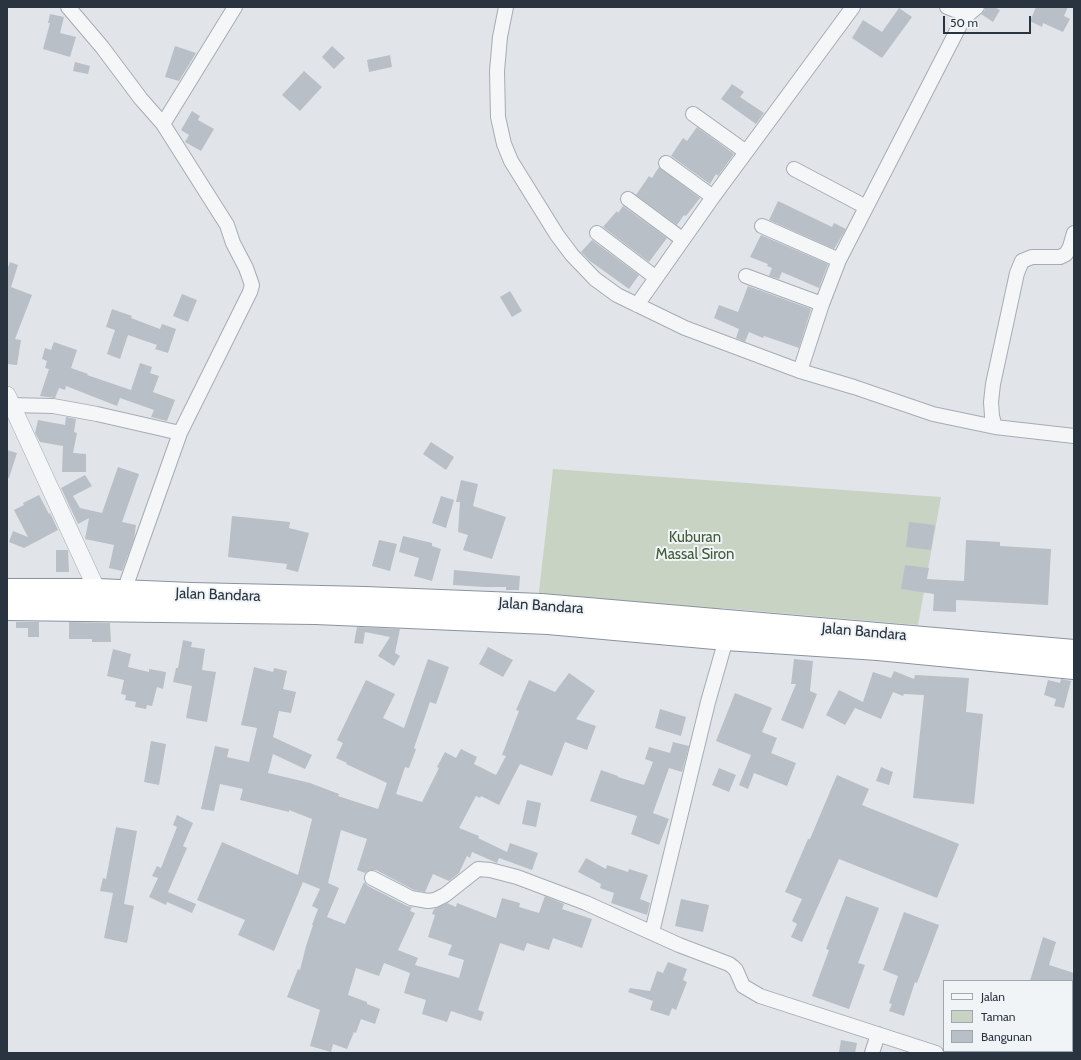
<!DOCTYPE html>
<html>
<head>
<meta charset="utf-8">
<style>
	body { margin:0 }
	#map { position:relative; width:1081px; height:1060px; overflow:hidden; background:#e1e5ea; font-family:Cabin,sans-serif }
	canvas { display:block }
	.frame { position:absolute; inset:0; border:8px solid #2a3441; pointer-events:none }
	.legend { position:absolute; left:943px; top:980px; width:130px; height:72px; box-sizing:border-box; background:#f1f4f7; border:1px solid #a1a7ae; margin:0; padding:5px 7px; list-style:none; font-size:12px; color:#2a3441 }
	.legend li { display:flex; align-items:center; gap:8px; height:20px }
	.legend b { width:20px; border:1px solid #a1a7ae }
	.scale { position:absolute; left:943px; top:16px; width:88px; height:18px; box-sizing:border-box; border:2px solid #2a3441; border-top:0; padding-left:5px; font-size:12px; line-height:14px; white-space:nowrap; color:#2a3441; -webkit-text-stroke:3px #f1f4f7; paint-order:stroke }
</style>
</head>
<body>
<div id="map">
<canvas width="1081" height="1060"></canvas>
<div class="frame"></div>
<ul class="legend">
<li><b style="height:5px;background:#f4f6f8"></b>Jalan</li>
<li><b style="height:11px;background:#c8d3c3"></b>Taman</li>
<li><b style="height:11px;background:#b9bfc6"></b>Bangunan</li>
</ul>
<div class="scale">50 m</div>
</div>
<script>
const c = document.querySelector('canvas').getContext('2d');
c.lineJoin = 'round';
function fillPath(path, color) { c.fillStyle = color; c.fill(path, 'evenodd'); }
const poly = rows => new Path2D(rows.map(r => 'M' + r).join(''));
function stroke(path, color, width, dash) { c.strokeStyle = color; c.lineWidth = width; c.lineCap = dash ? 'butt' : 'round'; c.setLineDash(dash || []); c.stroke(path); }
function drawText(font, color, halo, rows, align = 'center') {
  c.font = font + ' Cabin,sans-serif'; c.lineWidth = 4; c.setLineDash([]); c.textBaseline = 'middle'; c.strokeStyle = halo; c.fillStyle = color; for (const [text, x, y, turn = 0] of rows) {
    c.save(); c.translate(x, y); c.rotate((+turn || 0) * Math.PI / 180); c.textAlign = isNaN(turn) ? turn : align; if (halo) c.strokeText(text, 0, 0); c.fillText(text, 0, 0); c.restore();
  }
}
const green = poly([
	[553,469,941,497,918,625,721,608,719,615,538,600]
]);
const building = poly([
	[985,7,994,7,1000,10,993,22,981,14,985,10],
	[1036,7,1068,7,1064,16,1070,19,1063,32,1043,23,1042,27,1030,21],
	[899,8,912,17,882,58,852,38,863,20,882,32],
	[50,14,64,17,60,33,76,37,70,57,43,49,50,23,48,23],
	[175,46,196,53,179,81,165,77],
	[332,46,345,58,334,69,322,57],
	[390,55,392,67,369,72,367,60],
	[75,62,90,66,88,74,73,71],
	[304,71,322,87,300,111,282,95],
	[732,84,744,92,740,97,764,113,756,124,721,99],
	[192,111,200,116,198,120,214,129,201,151,185,142,189,135,181,130],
	[697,127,734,154,718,176,716,174,710,184,671,156,683,138,687,141],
	[659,167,700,198,686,216,684,215,677,225,636,195,649,176,652,178],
	[778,201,832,227,834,223,846,229,834,249,769,220],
	[623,206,667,238,649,262,603,227,617,211,618,213],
	[761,235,828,264,819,288,782,272,779,279,769,276,772,268,767,266,768,264,750,257],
	[592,240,639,275,629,289,590,261,581,252],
	[10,262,18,265,11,287,32,295,15,339,21,340,17,365,7,364,7,270],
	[748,286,811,309,799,348,764,336,763,338,749,332,745,342,736,338,739,329,714,318,719,305,738,312],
	[510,291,522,311,512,317,500,297],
	[182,294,197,300,188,322,173,316],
	[112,309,132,316,131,318,160,329,162,324,176,329,168,353,155,349,157,345,128,335,120,359,107,354,115,330,106,327],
	[54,342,77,350,71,368,88,374,87,375,131,390,140,363,152,367,150,373,159,376,153,392,175,400,167,421,151,417,154,410,120,398,117,406,66,386,65,390,59,388,55,398,40,396,49,369,45,368,47,361,42,359,45,348,51,350],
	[66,417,76,419,74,432,77,433,73,453,86,454,86,472,62,472,63,446,40,442,35,433,38,420,65,425],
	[431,442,454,457,446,470,423,454],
	[7,450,17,453,9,478,7,478],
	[118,467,139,474,122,522,136,525,134,539,122,571,109,568,114,545,85,539,89,518,78,524,61,488,85,475,92,486,73,496,80,508,102,513],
	[461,480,478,484,473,506,506,517,492,559,463,550,468,535,458,532,460,502,456,502],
	[39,495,49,514,50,513,58,530,24,548,9,542,13,531,28,537,14,510,24,505,23,503],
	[441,496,454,500,446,528,432,523],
	[232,516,290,522,289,528,309,533,298,572,286,569,287,564,228,557],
	[909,522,935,525,931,550,906,547],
	[403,536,432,543,432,546,441,549,432,581,414,576,419,558,399,552],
	[379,540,397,544,390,571,372,566],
	[966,540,1000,542,1000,546,1051,549,1048,605,956,600,956,612,933,611,934,594,901,589,905,565,929,568,927,579,964,581],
	[56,550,68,550,69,572,56,572],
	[454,570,520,576,519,590,506,590,506,587,484,587,453,585],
	[16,622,39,622,39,637,28,637,28,628,16,628],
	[69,622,110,623,111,642,92,642,92,639,69,639],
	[357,627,400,629,395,653,400,656,394,666,378,656,390,637,365,632,363,644,354,643],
	[183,640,192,642,191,647,205,649,202,670,216,672,207,722,186,718,192,686,173,682,176,668,178,668],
	[488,647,513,660,503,677,479,664],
	[113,649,131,654,128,667,149,672,149,669,166,672,163,689,157,687,152,706,147,705,146,709,135,707,136,702,125,700,126,695,121,694,124,680,107,676],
	[428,659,449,667,436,704,430,702,414,748,416,749,409,768,405,767,396,794,422,802,439,768,437,767,445,752,456,758,461,749,477,757,474,764,496,775,506,756,502,755,519,711,516,710,529,680,555,692,569,673,595,691,576,719,596,726,587,750,565,742,552,776,520,764,499,805,481,796,480,798,476,796,459,828,479,836,478,838,507,852,510,843,538,853,532,870,499,858,497,863,472,852,470,858,467,856,459,873,449,881,433,874,425,892,414,890,376,870,371,870,365,873,357,870,367,839,341,830,328,883,339,888,327,917,345,924,364,882,368,886,407,906,412,907,410,911,415,913,398,950,418,958,415,965,459,978,464,960,448,955,452,945,428,937,435,915,432,914,434,909,447,903,456,907,457,903,496,918,502,898,520,903,519,907,539,913,545,896,564,904,562,909,592,919,582,948,553,938,549,950,527,943,524,951,500,943,478,1010,484,1012,481,1021,451,1011,447,1022,422,1014,426,1000,404,993,410,973,384,963,379,976,356,968,348,995,367,1002,367,1004,380,1009,375,1024,361,1019,356,1033,354,1032,347,1049,333,1044,331,1052,310,1046,320,1010,287,997,298,969,300,970,306,946,313,925,312,925,318,909,312,906,320,889,303,882,274,951,238,935,245,920,197,900,222,842,298,875,312,819,289,810,289,812,240,800,243,789,220,784,214,811,201,809,215,746,229,749,227,757,249,762,257,728,241,725,254,667,273,672,274,668,287,671,283,689,296,692,291,713,279,711,273,737,312,755,305,769,273,754,268,773,310,783,339,794,338,796,378,809,387,783,346,764,347,763,336,758,343,743,337,740,366,680,395,694,383,718,404,728],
	[794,659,813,661,810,691,817,694,803,729,781,720,796,684,791,684],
	[894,671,914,679,915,675,969,678,966,712,983,714,974,804,913,798,924,695,904,694,903,696,893,692,881,719,855,708,845,725,826,715,839,690,863,702,873,672,891,678],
	[1061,679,1071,681,1064,708,1054,706,1056,699,1044,695,1048,680,1060,683],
	[735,693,772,708,762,732,777,738,771,753,796,763,787,786,754,773,748,789,739,785,751,755,716,741],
	[660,709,686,717,681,736,655,728],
	[151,741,166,744,159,785,144,782],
	[673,742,689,746,682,772,669,768,653,813,669,819,659,845,631,834,637,816,590,801,601,770,618,776,618,777,644,785,653,762,645,759,649,747,670,753],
	[881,767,893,772,889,785,876,781],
	[719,768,736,775,729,792,712,785],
	[837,775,869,789,862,805,959,844,937,898,839,859,802,942,791,937,797,924,792,921,802,899,785,892,808,839,810,839],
	[527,800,541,803,536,827,522,824],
	[177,815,193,823,183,846,187,848,168,892,196,904,192,913,167,902,166,905,149,897,158,878,152,876,157,866,161,868,177,827,173,825],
	[116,827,137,831,124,904,134,906,127,943,104,938,113,893,100,891,103,878,106,879],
	[586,858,606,869,607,865,628,872,629,869,648,875,640,899,650,903,647,915,611,903,614,893,600,888,601,884,578,872],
	[846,896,879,908,858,963,865,965,849,1009,812,996,829,950,826,949],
	[681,899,709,905,703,932,675,926],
	[904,912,939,925,917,983,915,982,904,1016,889,1011,892,1004,889,1003,898,976,883,970],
	[1043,937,1056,942,1049,965,1074,973,1074,981,1030,981],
	[668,962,687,969,683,980,687,982,676,1010,672,1008,669,1016,650,1010,653,1001,628,992,630,988,650,991,657,971,663,973],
	[841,1040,857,1043,855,1053,839,1052]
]);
const minor = poly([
	[68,7,102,47,141,99,163,124,227,225,233,243,246,268,252,285,250,292,180,433,124,591],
	[506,7,500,37,497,71,498,117,504,144,511,161,557,235,572,255,595,279,617,295,685,328,800,371,854,387,933,414,995,427,1074,436],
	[947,7,968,15],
	[693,114,746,152],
	[163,124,235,7],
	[666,163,713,197],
	[794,169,866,207],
	[628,199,682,239],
	[762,226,839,260],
	[597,233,655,277],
	[746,276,822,304],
	[637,305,713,197,853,7],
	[800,371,822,304,839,260,963,19,977,7],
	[11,405,53,406,97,414,180,433],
	[995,427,992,416,991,402,993,384,1017,273,1022,261,1032,257,1060,257,1066,254,1070,247,1074,233],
	[372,878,411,898,428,901,435,900,445,895,478,869,490,870,517,877,586,903,679,945,729,964,733,967,736,970,743,986,760,996,936,1053],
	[652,932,708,702,726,639],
	[872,1053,878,1034]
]);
const tertiary = poly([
	[7,395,97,590]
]);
const trunk = poly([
	[7,590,97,590,191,594,365,598,541,605,1074,651],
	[7,609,316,613,548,623,726,639,878,649,1074,668]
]);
const parkNames = [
	["Kuburan",695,538],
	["Massal Siron",695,555]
];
const streetNames = [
	["Jalan Bandara",218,595,2],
	["Jalan Bandara",541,606,4],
	["Jalan Bandara",864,632,5]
];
fillPath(green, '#c8d3c3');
fillPath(building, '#b9bfc6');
stroke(minor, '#a6acb4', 16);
stroke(tertiary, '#a6acb4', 18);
stroke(trunk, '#8993a0', 24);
stroke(minor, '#f4f6f8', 14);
stroke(tertiary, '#f4f6f8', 17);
stroke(trunk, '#fff', 22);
drawText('15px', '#405c38', '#f1f4f7', parkNames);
drawText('15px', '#2a3441', '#f1f4f7', streetNames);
</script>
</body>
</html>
